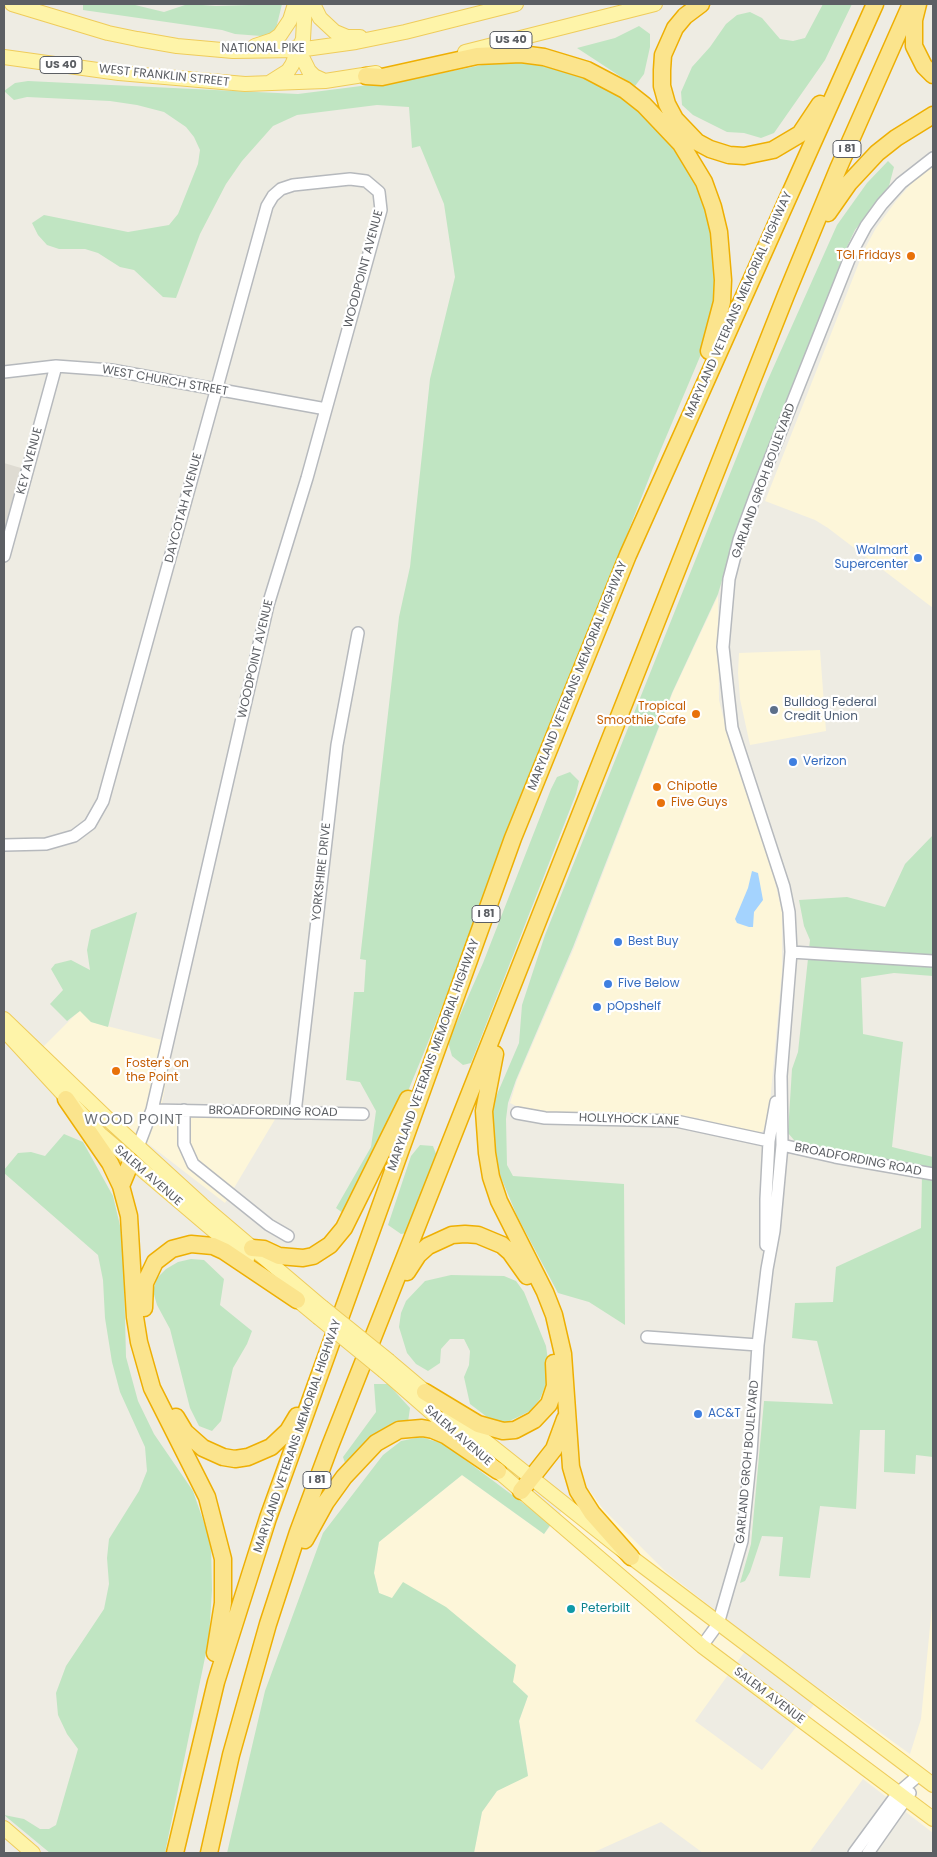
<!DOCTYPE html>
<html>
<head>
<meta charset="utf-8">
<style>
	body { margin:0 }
	#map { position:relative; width:937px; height:1857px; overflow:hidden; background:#eeece3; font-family:Poppins,sans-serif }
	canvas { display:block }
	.frame { position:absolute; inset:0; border:5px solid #5c5f64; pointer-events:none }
</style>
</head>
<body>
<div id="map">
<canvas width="937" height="1857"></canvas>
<div class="frame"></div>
</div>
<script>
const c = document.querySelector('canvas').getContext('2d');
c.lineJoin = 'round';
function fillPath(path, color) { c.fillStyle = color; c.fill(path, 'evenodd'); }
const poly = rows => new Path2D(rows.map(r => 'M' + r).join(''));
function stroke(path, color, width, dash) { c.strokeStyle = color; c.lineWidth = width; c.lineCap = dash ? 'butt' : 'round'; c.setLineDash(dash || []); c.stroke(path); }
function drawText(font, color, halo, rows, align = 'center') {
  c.font = font + ' Poppins,sans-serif'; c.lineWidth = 4.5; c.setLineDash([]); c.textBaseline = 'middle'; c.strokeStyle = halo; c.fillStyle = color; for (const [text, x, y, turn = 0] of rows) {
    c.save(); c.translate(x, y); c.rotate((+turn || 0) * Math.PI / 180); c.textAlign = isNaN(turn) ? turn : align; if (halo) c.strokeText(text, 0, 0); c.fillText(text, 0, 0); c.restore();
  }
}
const commercial = poly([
	[933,167,933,608,828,528,815,520,765,501,864,250,876,228,896,201,918,176],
	[718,596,719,700,731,749,772,869,782,912,782,971,768,1125,762,1132,748,1133,697,1118,671,1115,533,1114,510,1103,517,1080,574,948,673,692],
	[820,650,826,731,750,745,740,699,738,673,739,653],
	[80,1010,91,1022,174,1043,160,1113,277,1116,225,1203,129,1129,43,1047],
	[462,1475,544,1534,571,1500,590,1491,603,1509,665,1571,753,1640,695,1721,762,1770,824,1692,910,1754,921,1719,933,1596,933,1833,863,1779,809,1853,703,1853,661,1822,592,1853,474,1853,482,1812,497,1791,528,1775,519,1721,528,1696,513,1682,391,1598,379,1593,374,1573,379,1542]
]);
const education = poly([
	[4,463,21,468,4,531]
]);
const green = poly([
	[90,4,131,4,164,12,188,4,216,6,282,4,274,37,235,34,222,30,83,10,83,5],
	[823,4,852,4,825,60,774,133,761,138,744,133,727,132,693,115,682,105,681,92,692,67,710,47,726,24,737,15,750,12,762,18,780,39,793,41,805,38],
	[639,26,650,34,650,47,644,74,635,86,577,48,615,38],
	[492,63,545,63,587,77,632,101,672,142,699,185,716,245,717,293,707,340,653,468,427,1045,399,1113,347,1216,336,1208,371,1147,376,1111,360,1082,346,1080,354,992,364,992,366,960,360,959,399,617,410,567,430,379,455,277,444,204,420,146,412,148,409,107,377,105,297,115,273,126,242,161,226,184,200,234,176,298,163,297,134,270,120,267,98,253,85,249,59,249,47,245,38,235,32,223,44,215,128,232,169,225,178,214,198,164,200,150,194,137,186,127,164,112,137,105,110,101,27,97,14,100,4,91,15,83,28,81,298,94,408,80],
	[888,161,894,167,889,186,855,230,843,255,820,324,730,553,718,594,672,693,573,947,516,1080,508,1103,506,1119,507,1165,513,1176,624,1184,625,1325,589,1302,558,1293,517,1216,500,1175,495,1155,492,1118,495,1099,519,1043,522,1005,545,935,766,384,837,225,867,183],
	[570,772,579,781,576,794,471,1063,463,1065,452,1056,448,1042,483,963,551,789,557,777],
	[933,835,933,976,894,973,861,978,863,1034,903,1042,892,1147,933,1157,933,1457,916,1455,915,1474,884,1472,885,1430,860,1430,856,1509,820,1506,810,1578,779,1576,783,1537,762,1536,750,1572,745,1581,740,1583,751,1544,764,1401,833,1404,817,1341,792,1338,795,1303,833,1302,836,1267,921,1228,922,1174,806,1154,788,1133,792,1069,798,1052,810,940,804,926,799,900,847,897,885,907,905,864],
	[137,912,108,1027,91,1022,80,1011,67,1021,50,1004,63,990,51,969,55,964,71,960,90,970,87,950,91,930],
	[64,1134,83,1142,113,1196,123,1238,126,1357,138,1401,154,1434,193,1491,211,1543,212,1590,209,1638,165,1853,50,1853,4,1815,24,1819,40,1829,49,1829,56,1825,78,1749,67,1734,58,1715,56,1693,66,1666,104,1609,109,1584,107,1558,109,1539,139,1491,147,1471,145,1447,120,1392,112,1362,105,1318,103,1280,98,1255,4,1173,4,1170,18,1153,31,1152,45,1156],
	[420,1145,433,1146,438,1159,407,1233,401,1234,388,1225,411,1156],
	[191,1259,204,1260,224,1279,220,1305,252,1331,247,1344,233,1368,221,1421,212,1431,199,1426,190,1408,170,1329,157,1305,153,1291,157,1278,166,1269,178,1262],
	[451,1275,504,1276,516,1281,524,1292,546,1346,550,1374,540,1399,530,1411,518,1417,505,1423,491,1420,470,1404,464,1377,469,1365,470,1351,464,1339,450,1339,441,1349,440,1363,428,1371,416,1364,407,1353,399,1327,401,1313,406,1301,425,1281],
	[374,1384,388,1384,410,1408,408,1422,346,1466,343,1457,376,1412],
	[421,1437,444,1444,551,1524,544,1534,462,1475,379,1542,374,1573,379,1593,392,1598,403,1582,446,1607,516,1665,513,1682,528,1696,519,1721,528,1776,497,1791,482,1812,474,1853,227,1853,265,1691,323,1533,383,1455,401,1441]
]);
const water = poly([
	[752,871,758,873,763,900,754,912,753,927,749,927,737,923,735,919,748,888]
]);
const minor = poly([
	[4,372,56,366,111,370,326,409],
	[4,556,56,366],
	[4,845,46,844,74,836,90,824,103,801,267,206,273,196,281,189,293,185,350,179,366,181,379,192,381,210,307,478,268,605,152,1110,138,1147],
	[791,952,933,961],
	[152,1110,363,1114],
	[184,1110,184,1144,193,1164,269,1225,288,1236],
	[295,1113,337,745,358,633],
	[517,1113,545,1118,676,1121,769,1141],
	[782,1145,835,1157,933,1174],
	[766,1245,766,1199,769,1141,776,1102],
	[647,1337,758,1345],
	[702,1646,718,1624,742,1541,751,1453,758,1345,767,1269,774,1231,782,1145,781,1076,791,952,789,912,784,887,732,728,723,647,729,579,739,540,756,494,852,252,866,226,882,204,901,183,933,158],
	[854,1853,898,1793,919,1775],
	[868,1853,910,1793]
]);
const major = poly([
	[12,4,108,33,137,39,177,46,233,51,298,50,356,42,405,32,516,4],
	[313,4,320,18,335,32,347,37,360,37],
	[255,46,273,40,280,35,290,20,295,4],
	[297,47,309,71,314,76,325,81],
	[465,52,655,4],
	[4,57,119,73,245,84,325,81,376,73],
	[269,83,288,71,292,65,303,39,305,4],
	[4,1019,111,1122,202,1205,322,1307],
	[4,1030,100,1134,247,1259],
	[289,1293,318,1317],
	[389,1361,434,1399],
	[384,1371,464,1441],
	[450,1413,631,1557,933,1785],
	[491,1465,702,1646,933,1819],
	[4,1828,33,1853]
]);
const highway = poly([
	[701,4,685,16,675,28,663,55,662,70,662,86,667,104,675,119,697,142,710,149,729,155,744,156,773,150,800,134,820,104],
	[918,4,914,20,914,46,924,66,933,75],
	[366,76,382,77,477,56,521,54,544,57,587,70,625,90,644,105,681,144,704,182,713,207,719,232,723,280,722,302,709,351],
	[828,213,849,183,877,153,896,138,933,115],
	[495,1054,484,1111,487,1153,491,1177,499,1201,545,1292,554,1315,563,1354,571,1467,578,1491,592,1513,631,1557],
	[66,1099,110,1163,121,1186],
	[131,1162,121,1186,129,1216,135,1317,139,1342,152,1388,207,1497,223,1559,223,1603,215,1653],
	[252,1248,264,1249,279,1256,303,1258,313,1256,330,1245,344,1228,408,1099],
	[407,1272,418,1255,428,1246,452,1235,465,1234,478,1235,502,1245,510,1252,527,1276],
	[144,1308,145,1283,155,1262,172,1249,191,1244,213,1246,224,1251,297,1300],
	[425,1392,478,1424,503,1431,515,1430,534,1420,549,1404,555,1386,554,1363],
	[176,1417,185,1432,203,1448,223,1457,235,1459,248,1457,271,1447,288,1431,297,1416],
	[521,1491,554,1449,565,1419],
	[305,1540,326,1502,344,1477,376,1443,399,1430,422,1428,433,1430,445,1435,498,1471],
	[175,1853,216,1682,268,1518,513,838,628,555,875,4],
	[209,1853,231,1755,268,1624,298,1532,330,1446,786,295,838,169,911,4]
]);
const majorBridge = poly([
	[322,1307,389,1361],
	[318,1317,384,1371]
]);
const markers = [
	[911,256,5,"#e8710a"],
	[918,558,5,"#3f7fe0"],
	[774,710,5,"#5c6f8a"],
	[696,714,5,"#e8710a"],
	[793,762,5,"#3f7fe0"],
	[657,787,5,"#e8710a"],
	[661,803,5,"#e8710a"],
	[618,942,5,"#3f7fe0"],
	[608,984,5,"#3f7fe0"],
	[597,1007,5,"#3f7fe0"],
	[116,1071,5,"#e8710a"],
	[698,1414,5,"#3f7fe0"],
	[571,1609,5,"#0f9aa8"]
];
const shields = [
	[511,40,42],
	[61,65,42],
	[847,149,28],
	[486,914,28],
	[317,1480,28]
];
const shieldNames = [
	["US 40",511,40],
	["US 40",61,65],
	["I 81",847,149],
	["I 81",486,914],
	["I 81",317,1480]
];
const streetNames = [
	["NATIONAL PIKE",263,49],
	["WEST FRANKLIN STREET",164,76,6],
	["WOODPOINT AVENUE",364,269,-75],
	["MARYLAND VETERANS MEMORIAL HIGHWAY",739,305,-66],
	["WEST CHURCH STREET",165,381,10],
	["KEY AVENUE",30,461,-75],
	["GARLAND GROH BOULEVARD",764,481,-70],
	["DAYCOTAH AVENUE",184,508,-75],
	["WOODPOINT AVENUE",256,659,-77],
	["MARYLAND VETERANS MEMORIAL HIGHWAY",578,676,-68],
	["YORKSHIRE DRIVE",322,872,-84],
	["MARYLAND VETERANS MEMORIAL HIGHWAY",434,1055,-70],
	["BROADFORDING ROAD",273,1112,1],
	["HOLLYHOCK LANE",629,1120,2],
	["BROADFORDING ROAD",858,1160,11],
	["SALEM AVENUE",148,1176,41],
	["MARYLAND VETERANS MEMORIAL HIGHWAY",298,1436,-71],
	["SALEM AVENUE",458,1436,41],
	["GARLAND GROH BOULEVARD",748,1462,-85],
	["SALEM AVENUE",769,1696,37]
];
const foodNames = [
	["TGI Fridays",901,256,"right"],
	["Tropical",686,707,"right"],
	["Smoothie Cafe",686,721,"right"],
	["Chipotle",667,787],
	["Five Guys",671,803],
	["Foster's on",126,1064],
	["the Point",126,1078]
];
const shopNames = [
	["Walmart",908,551,"right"],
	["Supercenter",908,565,"right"],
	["Verizon",803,762],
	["Best Buy",628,942],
	["Five Below",618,984],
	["pOpshelf",607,1007],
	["AC&T",708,1414]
];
const serviceNames = [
	["Bulldog Federal",784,703],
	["Credit Union",784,717]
];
const cultureNames = [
	["Peterbilt",581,1609]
];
const neighbourhoodNames = [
	["WOOD POINT",134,1120]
];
fillPath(commercial, '#fdf6d9');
fillPath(education, '#dedbd2');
fillPath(green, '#c0e5c2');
fillPath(water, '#a4d3fe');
stroke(minor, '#b6b9bd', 14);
stroke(major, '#efcc5b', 16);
stroke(highway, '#eeaf03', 19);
stroke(minor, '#fff', 11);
stroke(major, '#fef4a9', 14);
stroke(highway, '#fbe48d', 16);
stroke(majorBridge, '#efcc5b', 16, []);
stroke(majorBridge, '#fef4a9', 14);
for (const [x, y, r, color] of markers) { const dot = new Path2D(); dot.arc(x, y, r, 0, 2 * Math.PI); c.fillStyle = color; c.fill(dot); stroke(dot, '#fff', 2); }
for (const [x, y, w] of shields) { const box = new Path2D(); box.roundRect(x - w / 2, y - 8.5, w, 17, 4); c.fillStyle = '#fff'; c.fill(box); stroke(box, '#5c5f64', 1); }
drawText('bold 11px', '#5c5f64', null, shieldNames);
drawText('12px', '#5c5f64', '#fff', streetNames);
drawText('12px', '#c56008', '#fff', foodNames, 'left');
drawText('12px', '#366cbe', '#fff', shopNames, 'left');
drawText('12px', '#4e5e75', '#fff', serviceNames, 'left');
drawText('12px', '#0d838f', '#fff', cultureNames, 'left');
c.letterSpacing = '1px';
drawText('14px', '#6d7176', '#fff', neighbourhoodNames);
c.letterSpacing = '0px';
</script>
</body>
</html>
